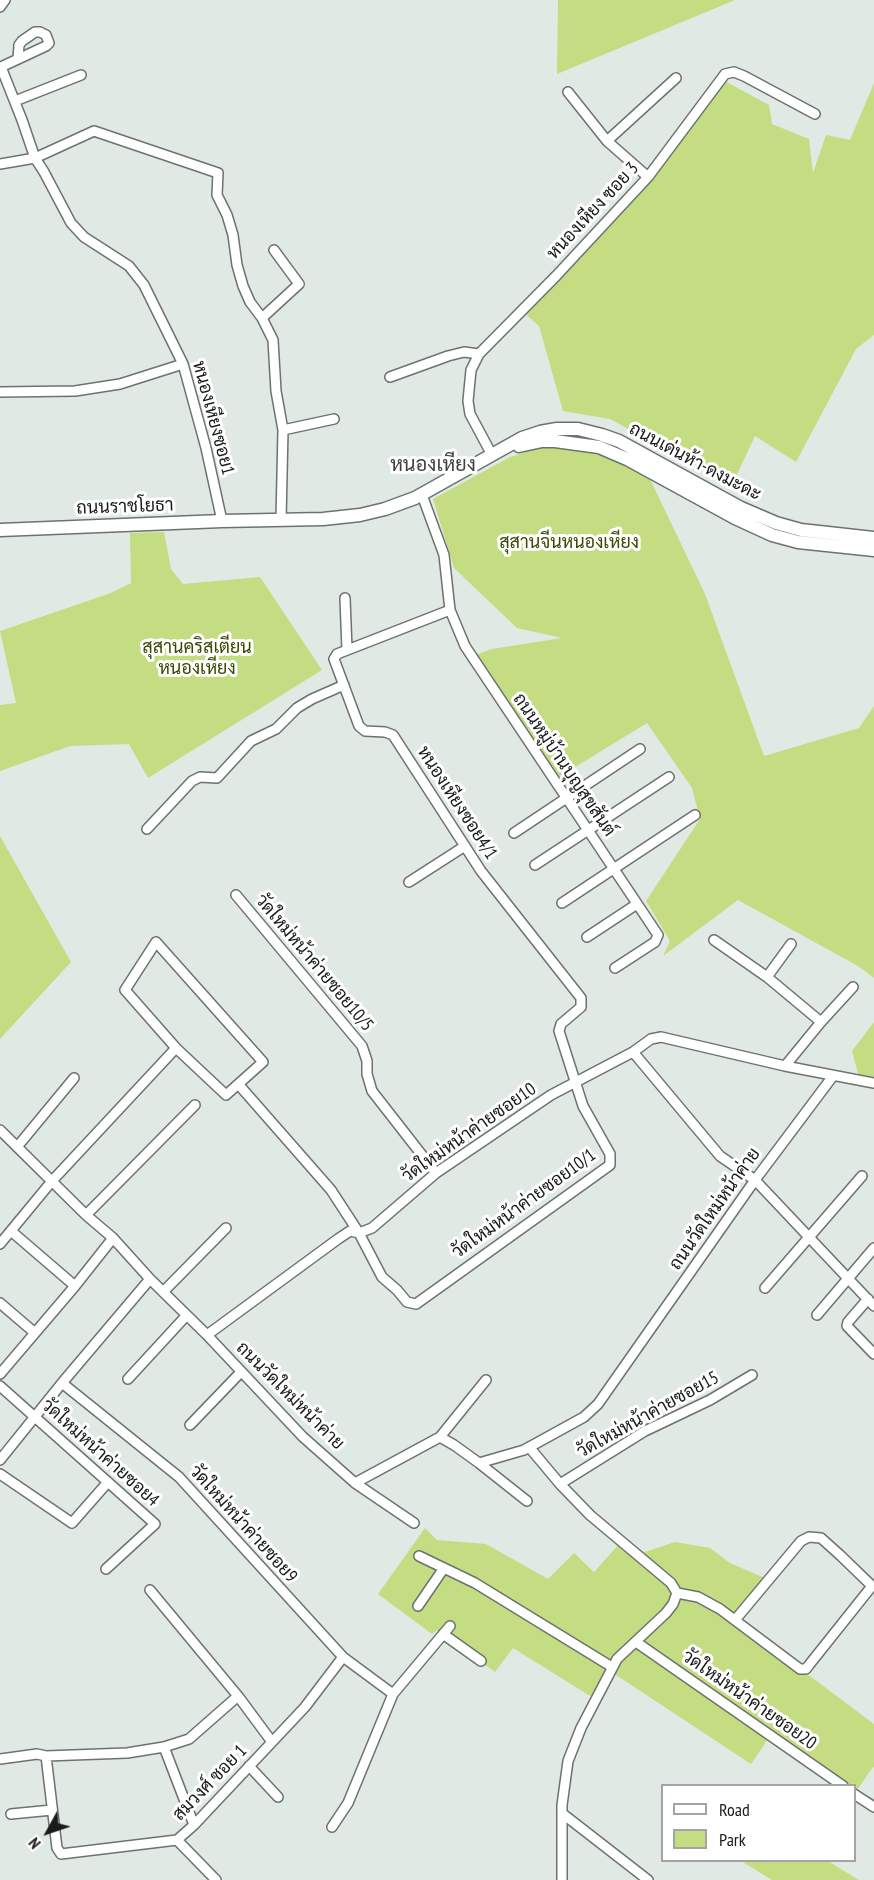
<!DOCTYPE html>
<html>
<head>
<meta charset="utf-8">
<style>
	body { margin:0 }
	#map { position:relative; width:874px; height:1880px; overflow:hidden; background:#e1e9e4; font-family:"PT Sans Narrow",sans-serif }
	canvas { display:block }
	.legend { position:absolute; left:661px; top:1784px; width:195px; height:78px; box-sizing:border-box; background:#fff; border:2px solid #a3a4a3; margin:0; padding:8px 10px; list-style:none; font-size:18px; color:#181b19 }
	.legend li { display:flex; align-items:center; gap:12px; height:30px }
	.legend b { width:30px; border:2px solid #a3a4a3 }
	.north { position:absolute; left:18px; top:1802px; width:60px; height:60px; -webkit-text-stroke:4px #fff; paint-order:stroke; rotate:230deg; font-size:16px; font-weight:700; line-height:24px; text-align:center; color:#181b19 }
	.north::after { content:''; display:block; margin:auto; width:21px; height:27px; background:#181b19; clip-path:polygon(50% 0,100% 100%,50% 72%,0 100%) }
</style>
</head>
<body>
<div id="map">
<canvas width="874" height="1880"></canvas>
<ul class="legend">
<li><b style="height:8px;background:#fff"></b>Road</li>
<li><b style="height:16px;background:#c5dd82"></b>Park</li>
</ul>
<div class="north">N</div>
</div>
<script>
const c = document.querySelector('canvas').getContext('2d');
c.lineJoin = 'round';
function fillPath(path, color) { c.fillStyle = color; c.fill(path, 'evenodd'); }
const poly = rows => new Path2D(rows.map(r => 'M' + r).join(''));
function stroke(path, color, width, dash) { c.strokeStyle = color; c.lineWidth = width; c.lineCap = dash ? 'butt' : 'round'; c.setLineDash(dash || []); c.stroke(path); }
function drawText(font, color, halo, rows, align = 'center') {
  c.font = font + ' "PT Sans Narrow",Sarabun,sans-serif'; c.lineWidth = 6; c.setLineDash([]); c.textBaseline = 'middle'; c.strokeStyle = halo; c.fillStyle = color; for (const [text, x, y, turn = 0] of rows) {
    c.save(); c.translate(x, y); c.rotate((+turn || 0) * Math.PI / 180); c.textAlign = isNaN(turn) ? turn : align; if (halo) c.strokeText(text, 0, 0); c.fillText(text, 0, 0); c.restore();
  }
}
const green = poly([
	[558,0,735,0,557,74],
	[721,79,769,105,772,124,809,139,813,173,826,135,850,140,874,83,874,335,856,349,796,462,755,436,732,485,610,419,563,411,539,326,522,311,652,172],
	[569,447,605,453,649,477,705,594,764,756,859,728,874,706,874,978,858,966,738,900,663,956,670,941,646,901,700,819,692,788,647,723,554,780,472,656,492,649,562,638,517,628,454,568,433,499,510,457,541,448],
	[164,532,171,569,183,584,260,577,322,670,148,778,129,744,70,746,0,771,0,705,16,703,0,631,111,593,131,583,130,533],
	[0,836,71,962,0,1039],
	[874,1022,874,1083,860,1081,852,1051],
	[425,1528,437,1540,486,1544,548,1579,574,1553,594,1572,619,1544,642,1553,675,1542,710,1548,730,1563,765,1578,735,1620,874,1724,874,1768,873,1767,855,1793,854,1786,843,1785,770,1736,751,1764,610,1671,595,1699,513,1648,495,1672,437,1630,432,1634,378,1594],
	[741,1861,828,1861,859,1880,772,1880]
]);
const street = poly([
	[0,7,5,0],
	[18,59,19,45,22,41,35,32,40,32,46,35,49,43,46,46,1,67,22,120,35,158,44,172,71,223,84,237,129,266,144,285,183,364,206,448,222,521],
	[568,92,607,141,648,177],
	[15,101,81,75],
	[607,141,676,78],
	[0,164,35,158,94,131,218,173,217,195,227,215,233,235,237,265,243,286,250,302,262,318,273,340,276,391,283,430,281,520],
	[262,318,299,284,274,250],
	[390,377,448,356,464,352,479,354],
	[0,392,75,391,120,384,183,364],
	[283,430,334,419],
	[492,455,470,414,468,401,471,370,479,354,556,276,648,177,725,74,734,72,744,76,815,114],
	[422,495,444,555,450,610,465,646,658,935,655,942,615,968],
	[345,598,347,650],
	[147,829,192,781,200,777,217,778,251,741,276,729,297,708,312,699,344,685],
	[514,833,640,749],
	[535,865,669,777],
	[409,882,465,846],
	[236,895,362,1046,367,1061,367,1074,372,1091,436,1173],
	[562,903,695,815],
	[587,937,637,904],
	[714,940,767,977,821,1022],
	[767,977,791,944],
	[633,1052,720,1156,755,1180,874,1306],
	[785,1066,821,1022,853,987],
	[239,1085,331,1190,359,1233,382,1277,397,1290,407,1302,416,1304,610,1165,610,1154,583,1106,559,1031,561,1024,581,1007,581,998,481,871,393,735,385,732,365,731,359,726,334,659,337,654,450,610],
	[0,1130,86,1215,113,1238,150,1279,207,1335,303,1437,355,1483,440,1437,454,1445,479,1463,524,1450,584,1417,598,1404,755,1180,833,1076],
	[17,1147,74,1078],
	[86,1215,195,1105],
	[11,1231,75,1286],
	[0,1244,52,1181,176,1048,226,1095,263,1062,156,942,125,990,176,1048],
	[765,1288,862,1176],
	[163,1292,226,1228],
	[868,1299,848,1322,847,1326,874,1354],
	[0,1303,35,1333],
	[817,1315,874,1248],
	[207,1335,338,1239,350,1231,359,1233,372,1228,436,1173,551,1095,633,1052,651,1039,661,1037,785,1066,874,1083],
	[0,1374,75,1286,113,1238],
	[128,1379,186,1316],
	[62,1383,179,1477,343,1657,393,1694],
	[0,1386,155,1524,106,1569],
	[190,1425,241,1372],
	[440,1437,486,1380],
	[529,1447,560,1484,590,1515,671,1583,677,1593,673,1604,666,1613,617,1659,581,1728,568,1761,562,1805,562,1880],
	[0,1460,62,1383,150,1279],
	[479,1463,527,1501],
	[0,1474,72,1523,108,1482],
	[355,1483,414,1523],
	[560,1484,645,1431,710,1400,752,1375],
	[419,1556,475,1583,612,1667],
	[150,1590,238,1696],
	[677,1593,698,1597,720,1609,800,1669,806,1669,809,1665,872,1586,841,1556,821,1538,809,1537,801,1541,735,1620],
	[418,1606,444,1568],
	[443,1634,481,1661],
	[636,1642,843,1786],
	[164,1747,194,1825],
	[46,1756,127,1753,164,1747,189,1739,238,1696,272,1742],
	[0,1759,37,1754,46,1756,57,1848,61,1854,177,1840,194,1825,305,1707,343,1657],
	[249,1766,278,1797],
	[854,1794,874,1807],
	[11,1814,52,1810],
	[563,1814,648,1880],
	[332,1827,348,1803,393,1694,450,1626],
	[177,1840,216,1880]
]);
const secondary = poly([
	[519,446,542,441,555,441,599,447,627,459,735,518,772,535,798,542,874,550],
	[0,530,222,521,323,519,360,515,385,509,415,498,522,438,540,432,557,429,578,429,602,435,619,441,741,508,776,523,801,530,874,538]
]);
const streetNames = [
	["หนองเหียง ซอย 3",593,211,-47],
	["หนองเหียงซอย1",213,418,75],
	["ถนนเด่นห้า-ดงมะดะ",695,462,28],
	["ถนนราชโยธา",125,507,-2],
	["ถนนหมู่บ้านบุญสุขสันต์",564,765,56],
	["หนองเหียงซอย4/1",457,803,57],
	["วัดใหม่หน้าค่ายซอย10/5",314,963,50],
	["วัดใหม่หน้าค่ายซอย10",469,1133,-35],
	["วัดใหม่หน้าค่ายซอย10/1",524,1204,-36],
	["ถนนวัดใหม่หน้าค่าย",715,1209,-55],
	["ถนนวัดใหม่หน้าค่าย",290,1396,45],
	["วัดใหม่หน้าค่ายซอย15",648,1415,-29],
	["วัดใหม่หน้าค่ายซอย4",100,1453,42],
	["วัดใหม่หน้าค่ายซอย9",243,1524,48],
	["วัดใหม่หน้าค่ายซอย20",749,1700,35],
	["สมวงศ์ ซอย 1",210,1783,-46]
];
const parkNames = [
	["สุสานจีนหนองเหียง",569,543],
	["สุสานคริสเตียน",197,648],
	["หนองเหียง",197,669]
];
const neighbourhoodNames = [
	["หนองเหียง",433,465]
];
fillPath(green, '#c5dd82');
stroke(street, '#6b736e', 12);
stroke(secondary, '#6b736e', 15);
stroke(street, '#fff', 9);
stroke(secondary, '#fff', 12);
drawText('18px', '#181b19', '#fff', streetNames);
drawText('18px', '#3a4800', '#fff', parkNames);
drawText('20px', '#3d4440', '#fff', neighbourhoodNames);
</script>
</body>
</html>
